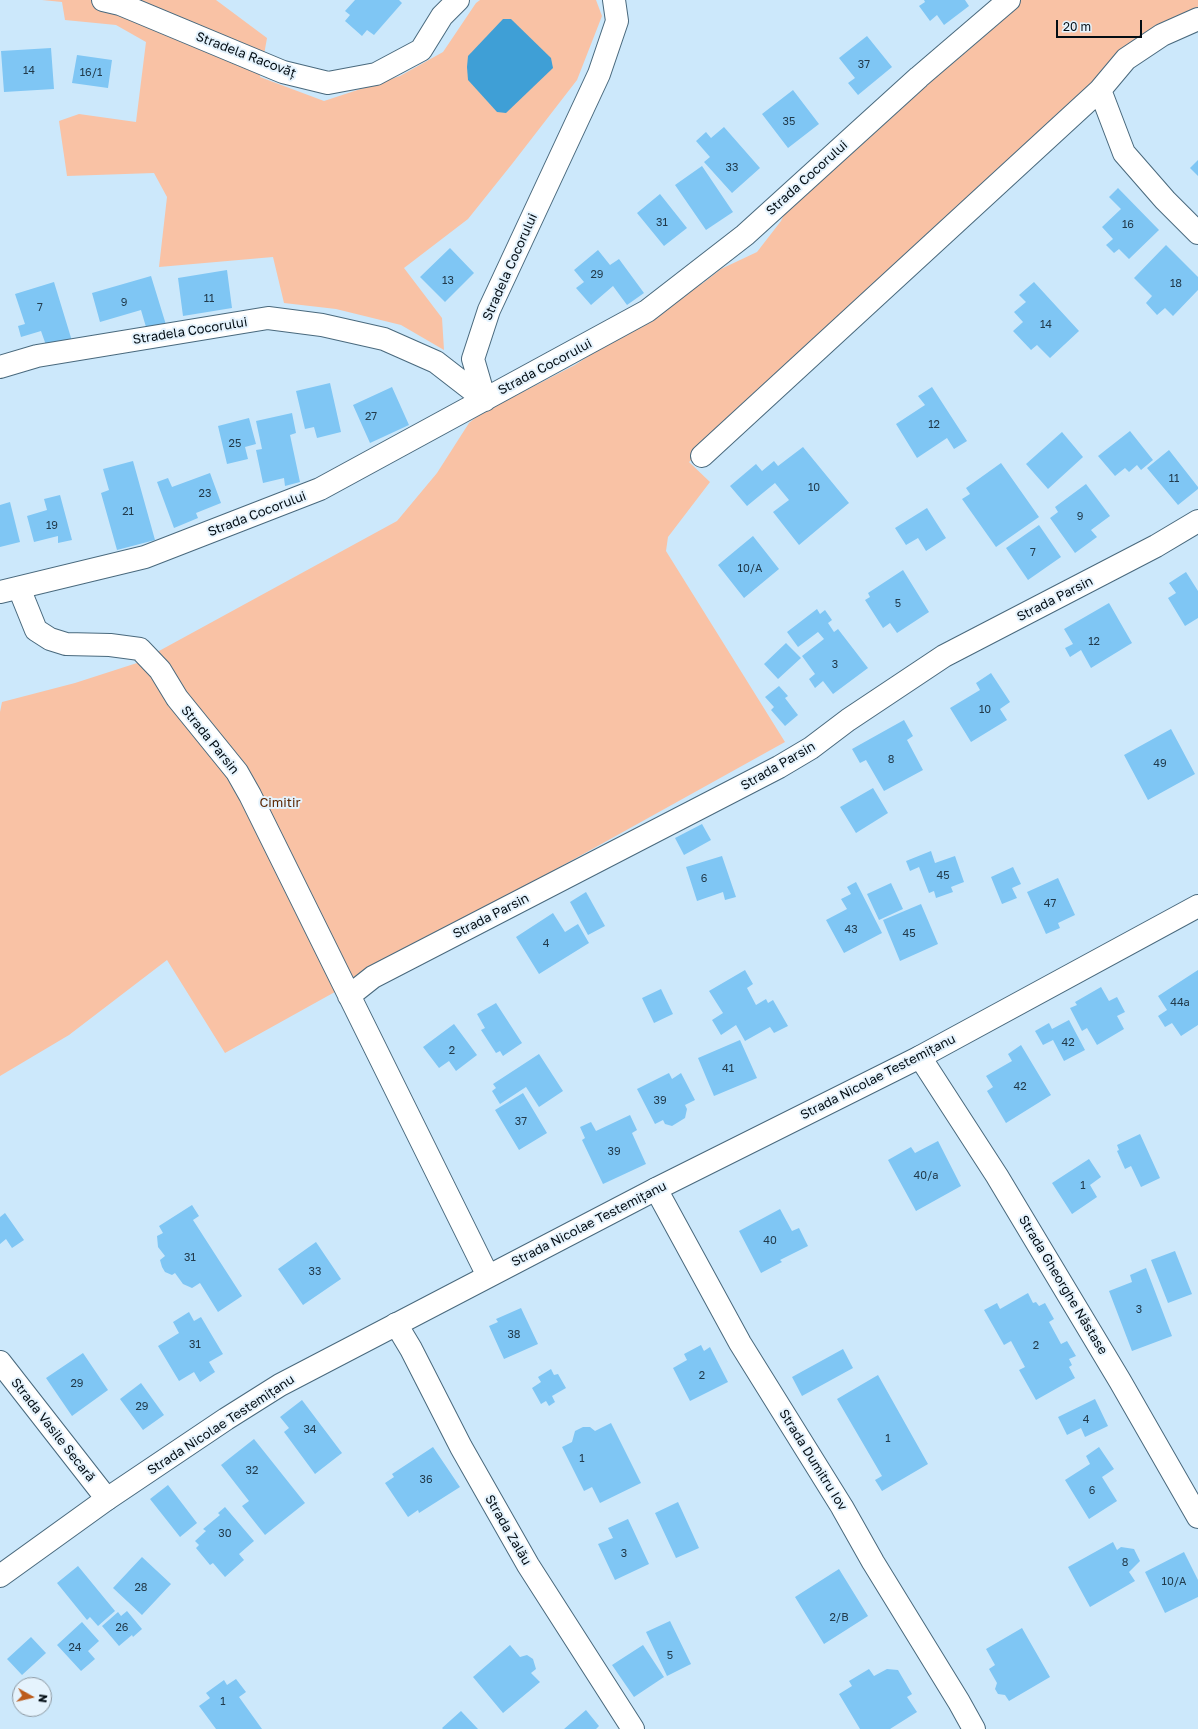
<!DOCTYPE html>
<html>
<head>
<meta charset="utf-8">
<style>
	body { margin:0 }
	#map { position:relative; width:1198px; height:1729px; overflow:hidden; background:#cce8fb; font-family:"Golos Text",sans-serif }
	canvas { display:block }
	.north { position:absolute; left:12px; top:1677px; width:40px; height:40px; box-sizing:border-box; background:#e5f3fd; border:1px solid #8b97a0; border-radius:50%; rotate:98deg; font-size:11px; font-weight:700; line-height:16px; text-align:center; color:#030d14 }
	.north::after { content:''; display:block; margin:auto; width:14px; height:18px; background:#bc5b1b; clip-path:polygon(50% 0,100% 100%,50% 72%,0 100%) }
	.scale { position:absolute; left:1056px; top:20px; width:86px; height:18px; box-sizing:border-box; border:2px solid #030d14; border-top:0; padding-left:5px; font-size:12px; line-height:14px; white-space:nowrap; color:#030d14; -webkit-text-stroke:3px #e5f3fd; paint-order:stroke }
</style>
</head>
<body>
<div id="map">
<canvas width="1198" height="1729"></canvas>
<div class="north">N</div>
<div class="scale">20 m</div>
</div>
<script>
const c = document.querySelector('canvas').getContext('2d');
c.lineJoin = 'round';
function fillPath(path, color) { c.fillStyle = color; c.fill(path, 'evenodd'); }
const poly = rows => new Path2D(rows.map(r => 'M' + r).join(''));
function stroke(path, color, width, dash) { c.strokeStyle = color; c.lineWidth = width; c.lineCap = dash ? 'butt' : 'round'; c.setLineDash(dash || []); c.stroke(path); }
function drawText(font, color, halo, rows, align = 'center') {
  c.font = font + ' "Golos Text",sans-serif'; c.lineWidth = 4; c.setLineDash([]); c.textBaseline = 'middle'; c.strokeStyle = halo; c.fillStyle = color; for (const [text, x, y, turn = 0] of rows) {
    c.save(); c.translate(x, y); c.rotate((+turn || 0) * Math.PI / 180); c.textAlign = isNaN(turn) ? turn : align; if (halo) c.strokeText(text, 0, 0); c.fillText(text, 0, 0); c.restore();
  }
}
const green = poly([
	[42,0,216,0,267,38,260,77,324,101,400,76,443,52,476,3,480,0,596,0,602,16,577,80,512,164,468,219,404,268,442,318,444,350,401,325,336,309,284,303,273,257,159,267,167,197,154,173,67,176,59,121,79,114,136,122,146,42,116,25,65,20,62,2],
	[1016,0,1198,0,1198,14,1119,57,689,462,710,482,668,537,666,551,785,742,225,1053,167,960,69,1035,0,1076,0,712,2,702,75,683,137,663,397,521,437,473,469,423,480,414,575,365,665,306,703,283,721,269,757,252,781,221,790,202]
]);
const water = poly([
	[503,19,511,19,551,58,553,68,506,113,497,112,468,80,467,67,468,56]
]);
const building = poly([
	[355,0,399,0,402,3,374,35,367,30,362,36,345,21,350,15,345,11],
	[924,0,965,0,969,6,944,25,937,15,930,21,919,6,925,2],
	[867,36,892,67,858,95,848,83,855,78,839,58],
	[51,48,54,89,4,92,1,51],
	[77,55,112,60,108,88,72,83],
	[793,90,819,124,788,148,762,114],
	[724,127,760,168,732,193,704,162,710,157,696,141,706,132,711,138],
	[1198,160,1198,176,1190,168],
	[702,166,733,212,706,230,675,185],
	[1118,188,1159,230,1129,259,1119,249,1114,253,1106,245,1113,239,1102,227,1121,209,1109,197],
	[660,194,687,228,664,246,637,213],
	[1166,245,1198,277,1198,290,1173,316,1165,308,1157,315,1146,303,1152,296,1134,278],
	[450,248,474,273,445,302,420,277],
	[598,250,610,265,619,259,644,293,627,305,613,286,591,305,576,288,584,282,574,270],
	[227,270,232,308,183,316,178,278],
	[151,276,167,328,156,331,155,325,146,327,141,310,100,322,92,293],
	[54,282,72,341,47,348,41,331,21,337,18,326,25,324,15,294],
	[1034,282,1079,331,1050,358,1037,345,1031,350,1013,331,1023,322,1014,312,1026,302,1019,295],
	[330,383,341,432,317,438,314,427,305,429,296,391],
	[392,387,409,425,370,443,353,405],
	[932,387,967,441,954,449,947,438,917,458,896,424,925,405,918,396],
	[292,413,296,433,290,435,300,482,285,486,284,478,263,483,256,450,262,449,256,421],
	[249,418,256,444,245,447,248,459,227,464,218,426],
	[1130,431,1153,460,1141,470,1137,465,1129,472,1125,468,1115,476,1098,456],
	[1062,432,1083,457,1048,489,1026,464],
	[803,447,849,503,799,545,773,512,789,500,775,483,747,506,730,486,756,464,762,471,774,461,778,466],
	[1169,450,1198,487,1198,489,1178,505,1147,468],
	[133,461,155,540,117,550,101,493,109,490,103,469],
	[1001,463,1039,517,996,547,962,499,970,494,966,488],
	[210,473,221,503,196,513,198,518,174,528,157,482,168,478,172,487],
	[1086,484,1110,516,1091,530,1097,537,1075,553,1050,518,1058,512,1055,507],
	[60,495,72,540,58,543,58,536,34,542,27,516,47,510,44,499],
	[10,502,20,542,0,547,0,505],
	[927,508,946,538,926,551,918,538,906,545,895,528],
	[1039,525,1061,557,1028,580,1006,548],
	[753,536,779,569,744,598,718,565],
	[903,570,929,612,897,633,890,623,883,628,865,600,870,597,868,593],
	[1186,572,1198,591,1198,618,1185,626,1168,598,1176,593,1169,583],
	[1109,603,1132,643,1091,668,1081,650,1070,657,1065,648,1073,644,1064,629],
	[817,609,820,614,825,610,832,620,828,623,834,632,838,629,868,668,833,694,823,681,815,688,809,679,815,674,802,656,824,639,818,632,798,647,787,632],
	[786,643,801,658,778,679,764,664],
	[991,673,1010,702,1000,709,1007,720,971,742,950,708,980,690,976,683],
	[779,686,788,696,785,698,798,715,785,726,771,710,774,707,765,697],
	[904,720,913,736,907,740,923,770,884,791,866,760,860,763,852,749],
	[1171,729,1195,774,1148,800,1124,755],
	[873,788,888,813,856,833,840,807],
	[702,824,711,840,684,855,675,838],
	[931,851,935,863,955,856,964,882,951,887,953,892,936,898,934,891,929,893,919,867,910,871,906,861],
	[722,856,736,897,725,900,723,892,697,901,686,867],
	[1013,867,1021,884,1012,888,1017,898,1002,904,991,877],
	[1058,878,1075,915,1058,923,1060,928,1046,934,1027,892],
	[856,882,882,933,844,953,826,920,847,909,841,899,851,894,847,887],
	[891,883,903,909,879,920,867,894],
	[586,892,605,926,588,935,570,902],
	[921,904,938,944,900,961,883,920],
	[553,913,565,932,578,924,589,943,539,974,516,937],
	[745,970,753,984,747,988,756,1005,766,999,768,1003,773,1000,788,1026,774,1033,770,1027,745,1041,736,1025,721,1035,712,1020,723,1013,709,991],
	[1198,970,1198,1025,1181,1036,1172,1023,1165,1027,1158,1016,1167,1010,1158,996],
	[1101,987,1109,1001,1117,997,1125,1012,1117,1016,1124,1029,1097,1045,1087,1028,1082,1031,1070,1008,1077,1005,1075,1002],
	[661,989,673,1014,654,1023,642,998],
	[496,1003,522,1043,503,1056,500,1051,496,1053,481,1030,485,1028,477,1014],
	[1069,1020,1085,1050,1064,1061,1053,1040,1043,1045,1035,1031,1049,1023,1052,1029],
	[454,1024,477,1055,456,1071,449,1061,439,1068,423,1047],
	[740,1040,757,1078,714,1096,698,1058],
	[1021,1045,1051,1095,1006,1123,987,1091,993,1087,986,1076,1012,1061,1008,1054],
	[539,1054,563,1091,539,1107,526,1087,500,1104,492,1091,496,1088,493,1084],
	[669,1073,672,1079,681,1073,695,1100,685,1105,687,1109,685,1118,672,1126,665,1124,663,1120,655,1124,637,1089],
	[523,1093,547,1133,519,1150,495,1110],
	[630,1115,637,1130,632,1133,646,1164,603,1184,582,1140,585,1138,580,1127,591,1122,596,1131],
	[1140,1134,1160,1178,1141,1187,1131,1166,1125,1169,1117,1151,1119,1150,1117,1145],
	[938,1141,961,1186,916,1211,888,1160,911,1147,915,1153],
	[1089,1159,1101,1177,1090,1185,1097,1197,1072,1214,1052,1183],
	[192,1205,199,1216,193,1220,242,1296,218,1312,200,1283,192,1288,183,1284,175,1273,172,1275,165,1272,162,1267,160,1260,165,1256,158,1247,157,1236,163,1233,159,1226],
	[780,1209,792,1231,799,1228,808,1246,780,1260,782,1262,761,1273,739,1231],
	[5,1213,24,1240,12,1248,6,1239,0,1244,0,1217],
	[316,1242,341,1279,303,1305,278,1269],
	[1175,1251,1192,1294,1168,1303,1151,1260],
	[1146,1268,1172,1336,1132,1351,1109,1291,1132,1282,1130,1275],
	[1028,1293,1033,1303,1036,1302,1039,1306,1045,1303,1054,1319,1049,1322,1061,1344,1067,1341,1076,1356,1069,1359,1072,1365,1069,1367,1075,1378,1036,1400,1019,1370,1025,1367,1011,1341,1004,1345,984,1310,997,1303,1000,1309],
	[521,1308,538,1344,504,1359,489,1326,498,1322,496,1319],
	[189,1312,194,1321,201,1317,223,1354,209,1362,215,1372,200,1382,194,1372,179,1381,158,1346,179,1333,173,1322],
	[701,1345,704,1351,710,1347,728,1382,690,1401,673,1368,687,1360,684,1354],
	[843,1349,853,1368,802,1396,792,1377],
	[83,1353,108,1390,72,1416,46,1378],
	[551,1369,554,1375,558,1374,566,1388,552,1396,555,1402,549,1406,546,1401,541,1404,532,1388,541,1382,538,1377],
	[878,1375,928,1464,882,1491,875,1480,882,1476,837,1399],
	[141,1383,164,1415,143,1430,120,1399],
	[1095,1399,1108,1426,1085,1437,1081,1428,1067,1435,1058,1417],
	[302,1400,342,1453,315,1474,284,1432,289,1428,280,1417],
	[611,1423,641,1483,600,1503,592,1487,584,1491,562,1447,572,1442,575,1431,583,1427,590,1427,595,1431],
	[254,1439,305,1503,265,1535,242,1506,249,1501,221,1465],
	[433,1447,460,1487,419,1513,418,1510,408,1517,385,1483,394,1477,392,1474],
	[1099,1447,1114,1469,1102,1477,1117,1501,1089,1519,1065,1480,1090,1464,1086,1456],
	[168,1485,197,1523,180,1537,150,1499],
	[678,1502,699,1548,676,1558,655,1513],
	[225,1507,254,1541,239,1554,244,1560,225,1577,213,1563,210,1565,196,1548,199,1545,195,1541,206,1531,203,1529,220,1515,218,1513],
	[628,1519,649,1564,615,1580,598,1544,613,1538,608,1528],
	[1113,1542,1117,1550,1121,1547,1134,1549,1140,1561,1129,1572,1135,1581,1090,1607,1068,1567],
	[1184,1552,1198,1580,1198,1597,1165,1613,1145,1572],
	[142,1557,171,1584,142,1615,113,1588],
	[78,1566,115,1611,98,1626,90,1617,87,1620,57,1583],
	[839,1569,868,1616,824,1644,795,1597],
	[127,1611,142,1629,133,1637,132,1635,119,1646,102,1626,118,1612,121,1616],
	[670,1621,691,1664,667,1676,646,1632],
	[82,1622,99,1641,88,1651,95,1659,81,1671,57,1645],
	[1022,1628,1050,1677,1009,1701,1005,1695,998,1694,995,1689,997,1683,989,1669,995,1665,986,1649],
	[31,1637,46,1653,22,1675,7,1659],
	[510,1645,520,1657,527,1655,533,1659,536,1669,531,1673,540,1682,503,1713,473,1677],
	[643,1645,664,1677,634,1697,612,1665],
	[869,1669,874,1676,887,1669,898,1670,912,1694,907,1697,917,1712,890,1729,860,1729,839,1694,852,1686,849,1681],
	[236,1679,246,1692,239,1697,262,1729,216,1729,199,1706,210,1698,206,1693,224,1680,227,1685],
	[586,1710,599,1726,596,1729,564,1729],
	[461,1711,478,1729,443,1729,442,1728]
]);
const minor = poly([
	[103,0,120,4,283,72,328,83,376,74,421,50,442,16,458,0],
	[1100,90,1124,153,1165,200,1198,233],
	[0,367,37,356,268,318,322,325,384,339,436,362,485,400,473,359,489,310,599,74,617,21,614,0],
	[702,456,1100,90,1126,59,1162,35,1198,19],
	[19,588,36,630,50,639,66,644,110,645,140,649,160,670,177,698,237,772,250,795,488,1276],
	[0,592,145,557,320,489,647,311,745,235,919,77,1009,0],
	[349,996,373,977,779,767,811,748,848,720,944,656,1156,546,1198,521],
	[920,1057,997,1176,1120,1381,1198,1517],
	[656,1189,740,1343,842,1507,873,1562,959,1702,974,1729],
	[396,1324,411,1349,461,1447,528,1565,633,1729],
	[0,1362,107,1499]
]);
const tertiary = poly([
	[0,1576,107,1499,226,1419,280,1385,656,1189,920,1057,1198,906]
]);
const numberNames = [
	["37",864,65],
	["14",29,71],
	["16/1",91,73],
	["35",789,122],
	["33",732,168],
	["31",662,223],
	["16",1128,225],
	["29",597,275],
	["13",448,281],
	["18",1176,284],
	["11",209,299],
	["9",124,303],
	["7",40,308],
	["14",1046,325],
	["27",371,417],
	["12",934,425],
	["25",235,444],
	["11",1174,479],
	["10",814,488],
	["23",205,494],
	["21",128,512],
	["9",1080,517],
	["19",52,526],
	["7",1033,553],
	["10/A",750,569],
	["5",898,604],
	["12",1094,642],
	["3",835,665],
	["10",985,710],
	["8",891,760],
	["49",1160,764],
	["45",943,876],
	["6",704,879],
	["47",1050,904],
	["43",851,930],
	["45",909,934],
	["4",546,944],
	["44a",1180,1003],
	["42",1068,1043],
	["2",452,1051],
	["41",728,1069],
	["42",1020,1087],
	["39",660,1101],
	["37",521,1122],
	["39",614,1152],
	["40/a",926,1176],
	["1",1083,1186],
	["40",770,1241],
	["31",190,1258],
	["33",315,1272],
	["3",1139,1310],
	["38",514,1335],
	["31",195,1345],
	["2",1036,1346],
	["2",702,1376],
	["29",77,1384],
	["29",142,1407],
	["4",1086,1420],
	["34",310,1430],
	["1",888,1439],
	["1",582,1459],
	["32",252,1471],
	["36",426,1480],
	["6",1092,1491],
	["30",225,1534],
	["3",624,1554],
	["8",1125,1563],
	["10/A",1174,1582],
	["28",141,1588],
	["2/B",839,1618],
	["26",122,1628],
	["24",75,1648],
	["5",670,1656],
	["1",223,1702]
];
const streetNames = [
	["Stradela Racovăț",246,55,21],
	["Strada Cocorului",807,178,-42],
	["Stradela Cocorului",510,267,-66],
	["Stradela Cocorului",190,331,-9],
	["Strada Cocorului",545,367,-28],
	["Strada Cocorului",257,514,-21],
	["Strada Parsin",1055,599,-27],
	["Strada Parsin",210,740,51],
	["Strada Parsin",778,766,-30],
	["Strada Parsin",491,916,-27],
	["Strada Nicolae Testemițanu",878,1077,-27],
	["Strada Nicolae Testemițanu",589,1224,-27],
	["Strada Gheorghe Năstase",1063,1285,59],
	["Strada Nicolae Testemițanu",221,1425,-33],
	["Strada Vasile Secară",53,1430,52],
	["Strada Dumitru Iov",813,1460,58],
	["Strada Zalău",508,1530,60]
];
const parkNames = [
	["Cimitir",280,803]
];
fillPath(green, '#f9c2a5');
fillPath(water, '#3f9fd6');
fillPath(building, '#7fc6f4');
stroke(minor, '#49697d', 24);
stroke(tertiary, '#49697d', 24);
stroke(minor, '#fff', 22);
stroke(tertiary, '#fff', 22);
drawText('11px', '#223b4c', null, numberNames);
drawText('13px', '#030d14', '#e5f3fd', streetNames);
drawText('13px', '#5a2500', '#e5f3fd', parkNames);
</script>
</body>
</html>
